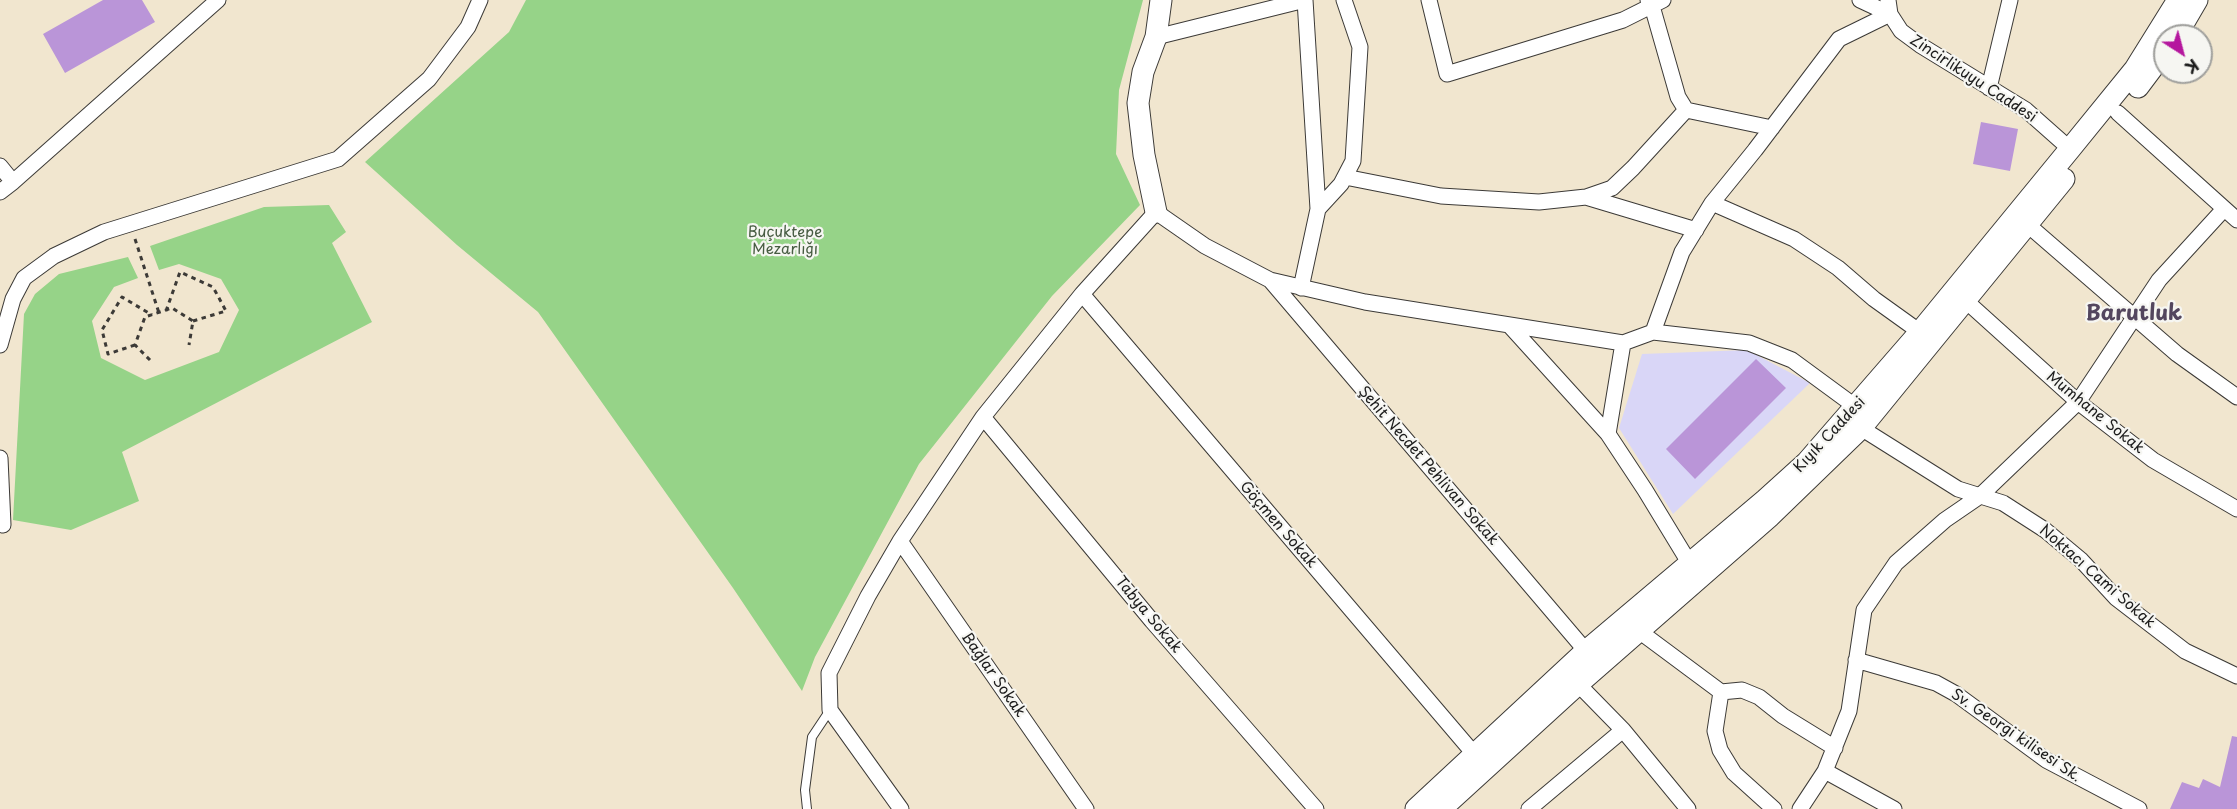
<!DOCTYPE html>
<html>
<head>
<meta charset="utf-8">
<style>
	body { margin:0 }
	#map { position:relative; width:2237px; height:809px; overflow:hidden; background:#f1e6cf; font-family:"Playpen Sans",sans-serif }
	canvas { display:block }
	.north { position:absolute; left:2153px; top:24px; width:60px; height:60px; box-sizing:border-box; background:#f6f6f2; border:2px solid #9f9f9c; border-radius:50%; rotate:144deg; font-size:16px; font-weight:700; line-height:24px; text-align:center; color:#1c1c1c }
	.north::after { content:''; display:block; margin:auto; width:21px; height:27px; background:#b5179e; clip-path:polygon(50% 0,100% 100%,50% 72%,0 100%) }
</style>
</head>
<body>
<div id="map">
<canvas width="2237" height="809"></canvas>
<div class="north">K</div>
</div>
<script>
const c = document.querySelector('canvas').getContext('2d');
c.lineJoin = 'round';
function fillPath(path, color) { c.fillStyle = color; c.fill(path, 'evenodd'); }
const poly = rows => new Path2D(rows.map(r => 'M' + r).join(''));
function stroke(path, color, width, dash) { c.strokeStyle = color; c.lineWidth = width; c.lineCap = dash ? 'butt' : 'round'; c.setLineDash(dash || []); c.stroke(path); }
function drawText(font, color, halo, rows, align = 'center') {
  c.font = font + ' "Playpen Sans",sans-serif'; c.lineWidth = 4.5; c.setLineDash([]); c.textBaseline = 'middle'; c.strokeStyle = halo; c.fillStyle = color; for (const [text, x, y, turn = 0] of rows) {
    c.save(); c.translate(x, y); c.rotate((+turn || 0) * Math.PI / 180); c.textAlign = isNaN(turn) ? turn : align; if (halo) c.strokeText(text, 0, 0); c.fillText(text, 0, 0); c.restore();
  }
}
const built = poly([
	[1747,350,1810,383,1673,514,1619,428,1642,354]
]);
const green = poly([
	[526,0,1143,0,1119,90,1116,154,1140,205,1052,296,919,464,815,657,802,691,733,588,538,312,457,245,365,162,509,32],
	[329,205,346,232,332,243,372,322,122,452,139,501,71,530,13,520,24,314,35,294,59,274,128,257,138,278,114,287,92,321,101,358,145,380,219,352,239,310,221,279,179,264,159,270,150,246,264,207]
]);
const building = poly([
	[103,0,142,0,155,22,65,73,43,34],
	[1981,122,2018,129,2010,171,1973,164],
	[1756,359,1786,388,1695,479,1666,449],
	[2232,736,2237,737,2237,809,2170,809,2182,782,2199,788,2203,779,2220,787]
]);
const path = poly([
	[135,239,159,313],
	[166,311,180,272,213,287,226,311,193,321],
	[135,345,108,354,102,330,122,297,152,315],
	[150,360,135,345,145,317,172,308,193,321,189,345]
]);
const service = poly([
	[807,809,805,790,812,737,830,710]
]);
const minor = poly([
	[1305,0,1318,209],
	[1429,0,1447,74,1623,20,1663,0],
	[1648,0,1652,6,1678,97,1686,110,1772,128],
	[1888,0,1890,14,1901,31,1920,45,2026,110,2070,149],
	[1156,37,1305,0],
	[1989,88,2010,0],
	[2118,113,2237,220],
	[0,166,13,182],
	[1345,177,1441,196,1539,202,1586,197,1612,188,1633,168,1686,110],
	[0,192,13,182,218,0],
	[1586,197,1696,230],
	[1712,203,1794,239,1838,268,1874,299,1920,332],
	[2028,225,2177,354,2237,397],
	[1270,280,1586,651],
	[1301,288,1318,209,1341,184,1353,161,1360,47,1344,0],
	[1082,294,1475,755],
	[1966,301,2078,402,2153,460,2237,509],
	[1510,326,1608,434,1645,490,1690,564],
	[1653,332,1682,252,1712,203,1755,150,1839,39,1890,14,1860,0],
	[0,345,13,299,24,278,54,256,104,232,338,159,429,79,468,27,480,0],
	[983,417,1152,621,1316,809],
	[1861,428,1958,489,2003,503,2045,530,2081,560,2116,598,2185,651,2237,676],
	[1608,434,1623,343],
	[0,458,3,525],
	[900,541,1086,809],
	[1639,631,1721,692,1715,731,1720,750,1734,773,1774,809],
	[1856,660,1936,683,1956,694,2046,760,2139,809],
	[1578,684,1623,730,1688,809],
	[1721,692,1742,690,1759,697,1783,716,1835,748],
	[1825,771,1894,809],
	[901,809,830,710,829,673,868,596,900,541,983,417,1082,294,1156,212,1205,246,1270,280,1365,302,1623,343,1653,332,1749,343,1792,360,1856,407],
	[1529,809,1623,730],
	[1800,809,1825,771,1849,711,1864,610,1896,563,1945,520,1980,496,2078,402,2159,280,2224,209]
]);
const secondary = poly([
	[2176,36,2197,0],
	[2138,87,2165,51],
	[1156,212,1144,155,1138,103,1143,72,1156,37,1161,0],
	[1416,809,1586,651,1765,500,1807,462,1920,332,2070,149,2135,69,2178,0],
	[1441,809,1578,684,1770,516,1861,428,2064,179]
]);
const streetNames = [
	["Zincirlikuyu Caddesi",1973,79,33],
	["Mumhane Sokak",2095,413,39],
	["Kıyık Caddesi",1830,435,-47],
	["Şehit Necdet Pehlivan Sokak",1428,466,49],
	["Göçmen Sokak",1278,525,49],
	["Noktacı Cami Sokak",2097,577,41],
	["Tabya Sokak",1148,615,50],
	["Bağlar Sokak",993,675,55],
	["Sv. Georgi kilisesi Sk.",2016,736,34]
];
const parkNames = [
	["Buçuktepe",785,233],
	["Mezarlığı",785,250]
];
const districtNames = [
	["Barutluk",2134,314]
];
fillPath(built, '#d9d6f7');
fillPath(green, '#96d388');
fillPath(building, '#ba95d8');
stroke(service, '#3c3a37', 10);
stroke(minor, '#3c3a37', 17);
stroke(secondary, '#3c3a37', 23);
stroke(path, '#3c3a37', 3, [4.5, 4.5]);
stroke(service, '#fff', 8);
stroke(minor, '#fff', 15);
stroke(secondary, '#fff', 21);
drawText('15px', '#1c1c1c', '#f6f6f2', streetNames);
drawText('15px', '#475c42', '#f6f6f2', parkNames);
drawText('bold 21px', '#53465e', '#f6f6f2', districtNames);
</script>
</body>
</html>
